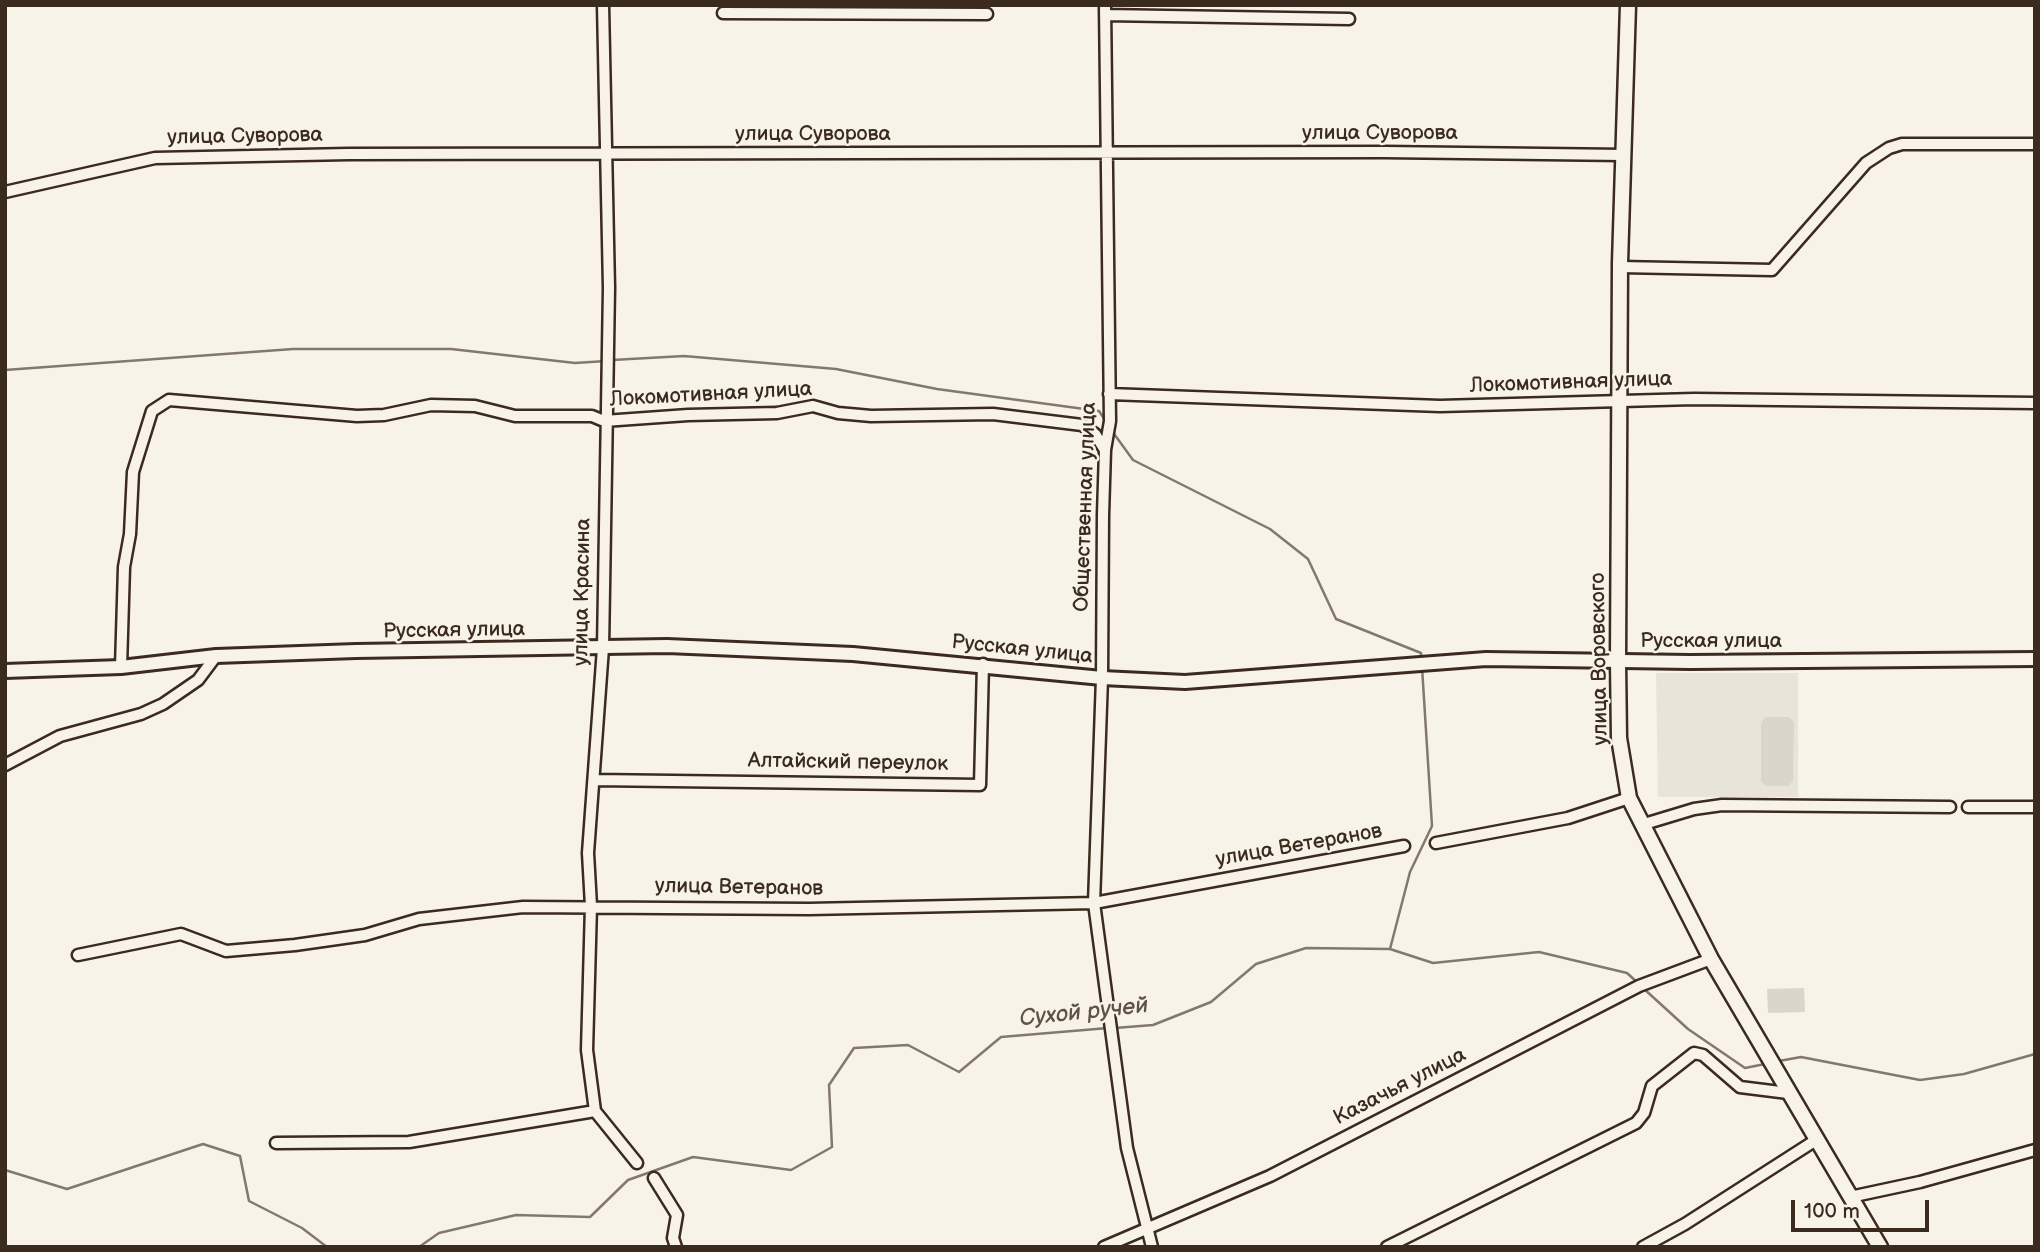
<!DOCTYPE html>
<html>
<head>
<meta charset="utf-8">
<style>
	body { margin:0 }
	#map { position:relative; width:2040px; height:1252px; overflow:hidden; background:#f7f3e8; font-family:"Balsamiq Sans",sans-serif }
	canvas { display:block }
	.frame { position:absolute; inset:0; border:7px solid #3b2a1e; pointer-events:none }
	.scale { position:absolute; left:1791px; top:1200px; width:138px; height:32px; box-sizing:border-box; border:4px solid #3b2a1e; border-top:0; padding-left:9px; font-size:21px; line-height:24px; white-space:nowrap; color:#3b2a1e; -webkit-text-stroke:5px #f7f3e8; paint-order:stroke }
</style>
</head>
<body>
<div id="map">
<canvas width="2040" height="1252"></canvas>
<div class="frame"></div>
<div class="scale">100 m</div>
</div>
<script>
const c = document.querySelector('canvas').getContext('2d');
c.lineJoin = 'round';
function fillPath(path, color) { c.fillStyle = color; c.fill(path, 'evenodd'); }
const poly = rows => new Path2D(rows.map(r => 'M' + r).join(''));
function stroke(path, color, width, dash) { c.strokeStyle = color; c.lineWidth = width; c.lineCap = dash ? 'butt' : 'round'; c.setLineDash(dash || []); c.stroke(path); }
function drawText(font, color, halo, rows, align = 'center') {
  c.font = font + ' "Balsamiq Sans",sans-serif'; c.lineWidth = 5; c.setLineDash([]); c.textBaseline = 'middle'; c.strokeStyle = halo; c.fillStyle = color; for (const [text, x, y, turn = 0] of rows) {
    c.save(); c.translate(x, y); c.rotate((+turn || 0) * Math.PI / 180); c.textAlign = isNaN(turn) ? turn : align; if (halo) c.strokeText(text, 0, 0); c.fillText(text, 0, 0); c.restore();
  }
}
const built = poly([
	[1656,673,1798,673,1798,797,1658,797]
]);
const green = poly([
	[1765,717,1789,717,1794,722,1793,781,1788,786,1766,786,1761,781,1761,724],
	[1804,988,1805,1012,1768,1013,1767,989]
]);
const stream = poly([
	[612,360,684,356,836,369,937,389,1099,411,1107,423],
	[5,370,293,349,451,349,575,363,606,361],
	[1112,431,1133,460,1270,529,1308,559,1336,619,1421,653,1422,661],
	[1390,949,1410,872,1432,826,1422,667],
	[1643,988,1688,1029,1745,1068,1765,1064],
	[1115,1028,1153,1025,1211,1002,1256,964,1306,948,1390,949,1433,963,1539,952,1627,973,1638,983],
	[1779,1061,1801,1057,1920,1080,1964,1074,2035,1054],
	[5,1170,67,1189,203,1144,240,1156,249,1201,302,1228,327,1247],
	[419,1247,439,1233,516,1215,590,1217,628,1180,693,1157,791,1170,832,1147,829,1085,854,1048,908,1045,959,1072,1001,1037,1108,1028]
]);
const minor = poly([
	[603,5,609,288,603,648,588,853,591,906,587,1050,595,1111,637,1163],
	[1105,5,1110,421,1105,450,1103,515,1102,678,1094,903,1127,1148,1152,1247],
	[723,13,987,14],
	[1105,15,1349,19],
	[5,192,155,158,349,154,1384,152,1624,155],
	[1620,267,1772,270,1866,163,1889,148,1902,144,2035,144],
	[1109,394,1440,406,1694,399,2035,403],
	[121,667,124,567,130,534,133,472,152,411,169,400,357,416,384,415,431,405,475,406,515,416,592,416,604,421,688,415,777,413,813,406,838,413,871,416,993,414,1082,425,1095,434,1105,450],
	[5,765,60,736,141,714,163,704,198,680,216,656],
	[595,780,980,785,983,664],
	[1968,807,2035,807],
	[1641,825,1694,809,1722,805,1950,807],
	[1436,843,1568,818,1629,798],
	[78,955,181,934,226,951,295,945,365,935,419,919,523,907,809,909,1094,903,1404,846],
	[276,1143,409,1142,595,1111],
	[654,1178,677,1215,673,1238,676,1247],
	[1850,1197,1920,1182,2035,1150],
	[1104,1247,1270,1176,1639,986,1711,959],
	[1387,1247,1636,1123,1644,1113,1652,1086,1694,1053,1703,1055,1740,1087,1788,1093],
	[1643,1247,1685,1224,1816,1140]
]);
const tertiary = poly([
	[5,671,121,667,216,656,356,651,667,646,853,654,1102,678,1185,682,1486,659,1690,662,2035,659]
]);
const primary = poly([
	[1628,5,1620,263,1618,662,1619,738,1629,798,1711,959,1880,1247]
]);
const streetNames = [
	["улица Суворова",1380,134],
	["улица Суворова",813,135],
	["улица Суворова",245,137,-1],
	["Локомотивная улица",1571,383,-2],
	["Локомотивная улица",711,395,-3],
	["Общественная улица",1086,507,-88],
	["улица Красина",583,592,-89],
	["Русская улица",454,631,-1],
	["Русская улица",1711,642],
	["Русская улица",1022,650,6],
	["улица Воровского",1600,659,-91],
	["Алтайский переулок",848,763,1],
	["улица Ветеранов",1299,846,-10],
	["улица Ветеранов",739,888,1],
	["Казачья улица",1400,1087,-27]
];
const waterNames = [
	["Сухой ручей",1084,1013,-6]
];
fillPath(built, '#e9e4d9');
fillPath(green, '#dbd6cb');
stroke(stream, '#84786c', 2.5);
stroke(minor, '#3b2a1e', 15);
stroke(tertiary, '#3b2a1e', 18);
stroke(primary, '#3b2a1e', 19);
stroke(minor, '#f7f3e8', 10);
stroke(tertiary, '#f7f3e8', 12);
stroke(primary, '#f7f3e8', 14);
drawText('21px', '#3b2a1e', '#f7f3e8', streetNames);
drawText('italic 23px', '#5f5145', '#f7f3e8', waterNames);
</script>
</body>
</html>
